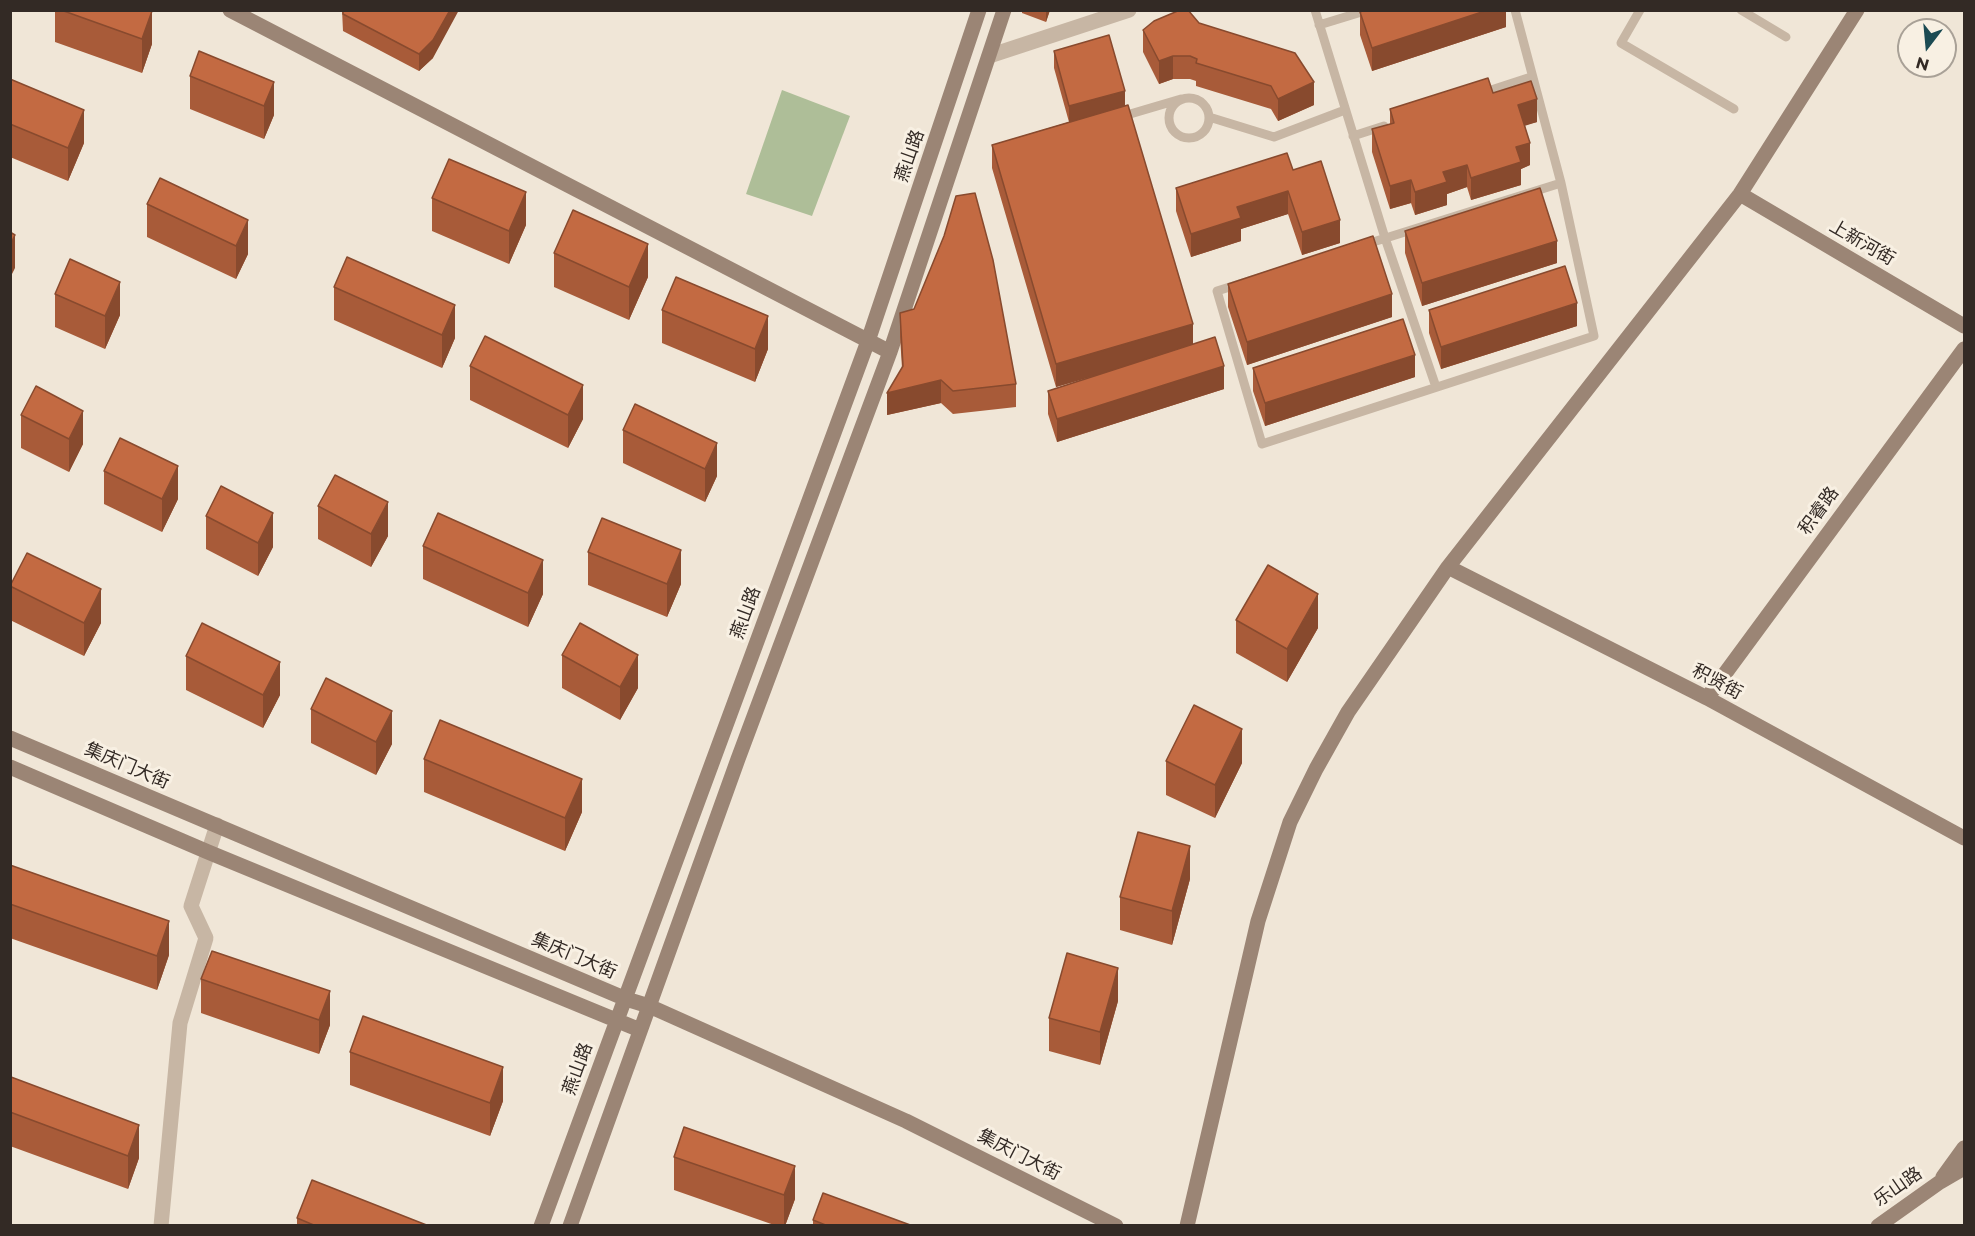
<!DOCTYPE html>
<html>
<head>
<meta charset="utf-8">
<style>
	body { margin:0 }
	#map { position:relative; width:1975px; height:1236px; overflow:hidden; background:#f0e6d7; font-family:Montserrat,sans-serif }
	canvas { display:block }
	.frame { position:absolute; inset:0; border:12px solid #332a25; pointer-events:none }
	.north { position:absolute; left:1897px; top:18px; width:60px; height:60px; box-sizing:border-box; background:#f8f0e3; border:2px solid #a9a197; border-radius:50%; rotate:196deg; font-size:16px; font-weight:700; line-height:24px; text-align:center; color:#332a25 }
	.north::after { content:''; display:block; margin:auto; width:21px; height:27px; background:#1c4b53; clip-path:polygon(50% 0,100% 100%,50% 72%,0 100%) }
</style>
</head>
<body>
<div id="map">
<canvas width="1975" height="1236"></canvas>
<div class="frame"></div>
<div class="north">N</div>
</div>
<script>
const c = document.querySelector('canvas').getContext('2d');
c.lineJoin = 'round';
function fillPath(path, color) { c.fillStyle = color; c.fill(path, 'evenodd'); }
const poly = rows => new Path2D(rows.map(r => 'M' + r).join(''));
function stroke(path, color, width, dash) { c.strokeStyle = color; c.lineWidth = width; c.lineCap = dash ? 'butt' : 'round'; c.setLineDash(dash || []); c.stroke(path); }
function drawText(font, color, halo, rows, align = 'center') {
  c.font = font + ' Montserrat,"Noto Sans SC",sans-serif'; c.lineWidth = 6; c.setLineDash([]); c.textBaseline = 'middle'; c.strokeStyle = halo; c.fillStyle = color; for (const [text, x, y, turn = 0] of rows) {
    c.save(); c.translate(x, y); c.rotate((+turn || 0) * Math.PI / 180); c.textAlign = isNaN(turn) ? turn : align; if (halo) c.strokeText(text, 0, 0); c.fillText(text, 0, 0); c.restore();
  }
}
const green = poly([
	[782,90,850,116,812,216,746,194]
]);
const lane = poly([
	[1315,10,1385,238,1436,387],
	[1515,10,1561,183],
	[1640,10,1621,43,1734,109],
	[1741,10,1786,37],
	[1319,25,1368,10],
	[1482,93,1531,77],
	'1169 118a20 20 0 1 1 40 0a20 20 0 1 1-40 0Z',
	[1120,117,1181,99],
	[1209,117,1274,137,1345,110],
	[1353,136,1384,126],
	[1561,183,1594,336,1262,444,1217,291,1561,183]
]);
const street = poly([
	[989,56,1129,10],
	[161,1226,180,1023,206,938,191,906,217,825]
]);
const secondary = poly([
	[230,10,890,352],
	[1740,194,1964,326],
	[1448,567,1707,698,1964,838],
	[1707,698,1964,349],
	[10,738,626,999,649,1006,906,1121,1116,1226],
	[10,767,208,852,640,1030],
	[1943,1177,1964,1148],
	[541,1226,868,341,979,10],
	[570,1226,738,759,890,352,1004,10],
	[1187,1226,1258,921,1290,822,1316,769,1348,712,1448,567,1740,194,1857,10],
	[1878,1226,1940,1182,1964,1168]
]);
const wall = poly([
	[55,10,151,10,152,44,142,73,55,42],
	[342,10,433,58,419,71,343,31],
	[1022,10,1050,10,1046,22,1022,13],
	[1506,10,1506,27,1372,71,1360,35,1360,12],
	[1199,23,1314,105,1278,121,1271,109,1196,86,1196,81,1190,79,1173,79,1159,84,1143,52,1143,30],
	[1054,51,1125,106,1193,344,1224,389,1057,442,1048,414,1048,391,1094,376,1056,387,992,168,992,145,1069,122,1054,68],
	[190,76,274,82,274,115,264,139,190,109],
	[10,79,84,143,68,181,10,157],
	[1493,93,1537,122,1525,125,1530,165,1521,169,1521,185,1471,200,1467,187,1447,194,1447,205,1415,215,1411,203,1390,209,1372,152,1372,129,1390,124,1390,109],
	[1293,170,1340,243,1302,255,1288,214,1241,229,1241,241,1191,257,1176,211,1176,188],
	[160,178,248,254,236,279,147,237,147,204],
	[432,198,526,225,509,264,432,231],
	[1405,231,1557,263,1422,306,1405,253],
	[554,253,648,277,629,320,554,287],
	[1228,284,1392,317,1247,365,1228,307],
	[334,287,455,338,442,368,334,320],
	[55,294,120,315,105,349,55,327],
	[914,309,1016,384,1016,407,953,414,941,403,887,415,902,368,900,336,900,313],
	[662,310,768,349,755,382,662,343],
	[1429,310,1577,326,1441,369,1429,333],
	[470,366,583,419,568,448,470,400],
	[1253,368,1415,377,1265,426,1253,391],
	[635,404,717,476,705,502,623,463,623,430],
	[21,415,83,444,69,472,21,448],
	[104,471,178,499,162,532,104,504],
	[318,506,388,536,371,567,318,539],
	[206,516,273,547,258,576,206,549],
	[423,546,543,594,528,627,423,579],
	[588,552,681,584,667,617,588,585],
	[10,586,101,623,84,656,10,620],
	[1236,620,1318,628,1287,682,1236,653],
	[562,655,638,688,620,720,562,688],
	[186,656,280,695,263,728,186,690],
	[311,709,392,744,376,775,311,743],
	[424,759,582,812,565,851,424,792],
	[1166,761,1242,763,1215,818,1166,795],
	[10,865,169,955,157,990,10,938],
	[1190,879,1172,945,1120,930,1120,897],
	[212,951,330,1025,319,1054,201,1013,201,979],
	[1118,1001,1100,1065,1049,1051,1049,1018],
	[350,1052,503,1101,490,1136,350,1085],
	[11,1077,139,1158,128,1189,10,1146],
	[684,1127,795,1199,785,1226,777,1226,674,1190,674,1157],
	[297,1218,429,1226,297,1226],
	[813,1220,913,1226,813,1226]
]);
const shadedWall = poly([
	[450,10,459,10,433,58,419,71,419,54],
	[1046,10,1050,10,1046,22],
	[1488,10,1506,10,1506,27,1372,71,1372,48],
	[152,11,152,44,142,73,142,39],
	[1173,56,1173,79,1159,84,1159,61],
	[274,82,274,115,264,139,264,106],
	[1314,82,1314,105,1278,121,1278,99],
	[1125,91,1125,108,1069,123,1069,106],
	[1537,99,1537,122,1518,128,1518,105],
	[84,110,84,143,68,181,68,148],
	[1530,143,1530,165,1521,169,1521,185,1471,200,1471,178,1516,147],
	[1467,165,1467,187,1447,194,1447,205,1415,215,1415,192,1443,172],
	[1411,180,1411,203,1390,209,1390,186],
	[1288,191,1288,214,1241,229,1241,241,1191,257,1191,234,1237,207],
	[526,192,526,225,509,264,509,231],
	[248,220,248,254,236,279,236,246],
	[1340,220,1340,243,1302,255,1302,232],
	[15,235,15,268,10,278,10,245],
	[1557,241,1557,263,1422,306,1422,283],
	[648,244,648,277,629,320,629,287],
	[120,282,120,315,105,349,105,316],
	[1392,294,1392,317,1247,365,1247,342],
	[1577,303,1577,326,1441,369,1441,347],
	[455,305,455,338,442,368,442,335],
	[768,316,768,349,755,382,755,349],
	[1193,324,1193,347,1056,387,1056,364],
	[1415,355,1415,377,1265,426,1265,403],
	[1224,366,1224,389,1057,442,1057,419],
	[941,380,941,403,887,415,887,393],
	[583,385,583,419,568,448,568,415],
	[83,411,83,444,69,472,69,439],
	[717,443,717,476,705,502,705,469],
	[178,466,178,499,162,532,162,499],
	[388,502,388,536,371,567,371,534],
	[273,513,273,547,258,576,258,543],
	[681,550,681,584,667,617,667,584],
	[543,560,543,594,528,627,528,593],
	[101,589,101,623,84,656,84,623],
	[1318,594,1318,628,1287,682,1287,649],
	[638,655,638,688,620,720,620,687],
	[280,662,280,695,263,728,263,695],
	[392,711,392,744,376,775,376,742],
	[1242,729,1242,763,1215,818,1215,785],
	[582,779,582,812,565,851,565,818],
	[1190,846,1190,879,1172,945,1172,911],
	[169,921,169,955,157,990,157,956],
	[1118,968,1118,1001,1100,1065,1100,1032],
	[330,991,330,1025,319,1054,319,1020],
	[503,1067,503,1101,490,1136,490,1103],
	[139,1125,139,1158,128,1189,128,1156],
	[795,1166,795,1199,785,1226,784,1226,784,1195]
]);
const building = poly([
	[61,10,151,10,152,11,142,39,61,10],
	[343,10,450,10,433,40,419,54,343,14,343,10],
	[1180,10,1188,10,1199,23,1295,53,1314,82,1278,99,1271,86,1196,63,1197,59,1190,56,1173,56,1159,61,1143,30,1154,21,1180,10],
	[1365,10,1488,10,1372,48,1360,12,1365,10],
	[1109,35,1125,91,1069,106,1054,51,1109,35],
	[199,51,274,82,264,106,190,76,199,51],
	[1488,78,1493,93,1531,81,1537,99,1518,105,1530,143,1516,147,1521,162,1471,178,1467,165,1443,172,1447,182,1415,192,1411,180,1390,186,1372,129,1394,123,1390,109,1488,78],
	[10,79,84,110,68,148,10,124,10,79],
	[1128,105,1193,324,1056,364,992,145,1128,105],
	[1287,153,1293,170,1321,161,1340,220,1302,232,1288,191,1237,207,1241,218,1191,234,1176,188,1287,153],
	[449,159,526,192,509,231,432,198,449,159],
	[160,178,248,220,236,246,147,204,160,178],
	[1540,188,1557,241,1422,283,1405,231,1540,188],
	[975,193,993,260,1016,384,953,391,941,380,887,393,903,366,900,313,914,309,944,236,956,196,975,193],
	[573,210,648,244,629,287,554,253,573,210],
	[10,232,15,235,10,245,10,232],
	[1373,236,1392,294,1247,342,1228,284,1373,236],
	[347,257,455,305,442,335,334,287,347,257],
	[70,259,120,282,105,316,55,294,70,259],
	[1565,266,1577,303,1441,347,1429,310,1565,266],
	[676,277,768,316,755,349,662,310,676,277],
	[1403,319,1415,355,1265,403,1253,368,1403,319],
	[485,336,583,385,568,415,470,366,485,336],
	[1215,337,1224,366,1057,419,1048,391,1215,337],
	[36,386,83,411,69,439,21,415,36,386],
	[635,404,717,443,705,469,623,430,635,404],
	[120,438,178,466,162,499,104,471,120,438],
	[335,475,388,502,371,534,318,506,335,475],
	[221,486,273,513,258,543,206,516,221,486],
	[438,513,543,560,528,593,423,546,438,513],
	[602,518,681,550,667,584,588,552,602,518],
	[27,553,101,589,84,623,10,586,27,553],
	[1268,565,1318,594,1287,649,1236,620,1268,565],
	[202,623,280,662,263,695,186,656,202,623],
	[580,623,638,655,620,687,562,655,580,623],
	[326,678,392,711,376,742,311,709,326,678],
	[1194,705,1242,729,1215,785,1166,761,1194,705],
	[440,720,582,779,565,818,424,759,440,720],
	[1138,832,1190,846,1172,911,1120,897,1138,832],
	[10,865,169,921,157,956,10,904,10,865],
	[212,951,330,991,319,1020,201,979,212,951],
	[1067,953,1118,968,1100,1032,1049,1018,1067,953],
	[363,1016,503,1067,490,1103,350,1052,363,1016],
	[11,1077,139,1125,128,1156,10,1112,11,1077],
	[684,1127,795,1166,784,1195,674,1157,684,1127],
	[312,1180,429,1226,316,1226,297,1218,312,1180],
	[823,1193,913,1226,828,1226,813,1220,823,1193]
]);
const streetNames = [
	["燕山路",910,156,-71],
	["上新河街",1862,243,30],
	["积睿路",1819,511,-54],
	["燕山路",746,613,-70],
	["积贤街",1717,682,28],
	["集庆门大街",127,766,23],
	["集庆门大街",574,956,23],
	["燕山路",578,1069,-70],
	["集庆门大街",1019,1155,27],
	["乐山路",1898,1187,-35]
];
fillPath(green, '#aebe98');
stroke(lane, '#c7b6a4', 9);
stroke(street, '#c7b6a4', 15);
stroke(secondary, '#9b8575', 15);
fillPath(wall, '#a85b39');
fillPath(shadedWall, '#884a2e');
fillPath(building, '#c36a42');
stroke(building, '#884a2e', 1.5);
drawText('18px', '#332a25', '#f8f0e3', streetNames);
</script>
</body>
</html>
